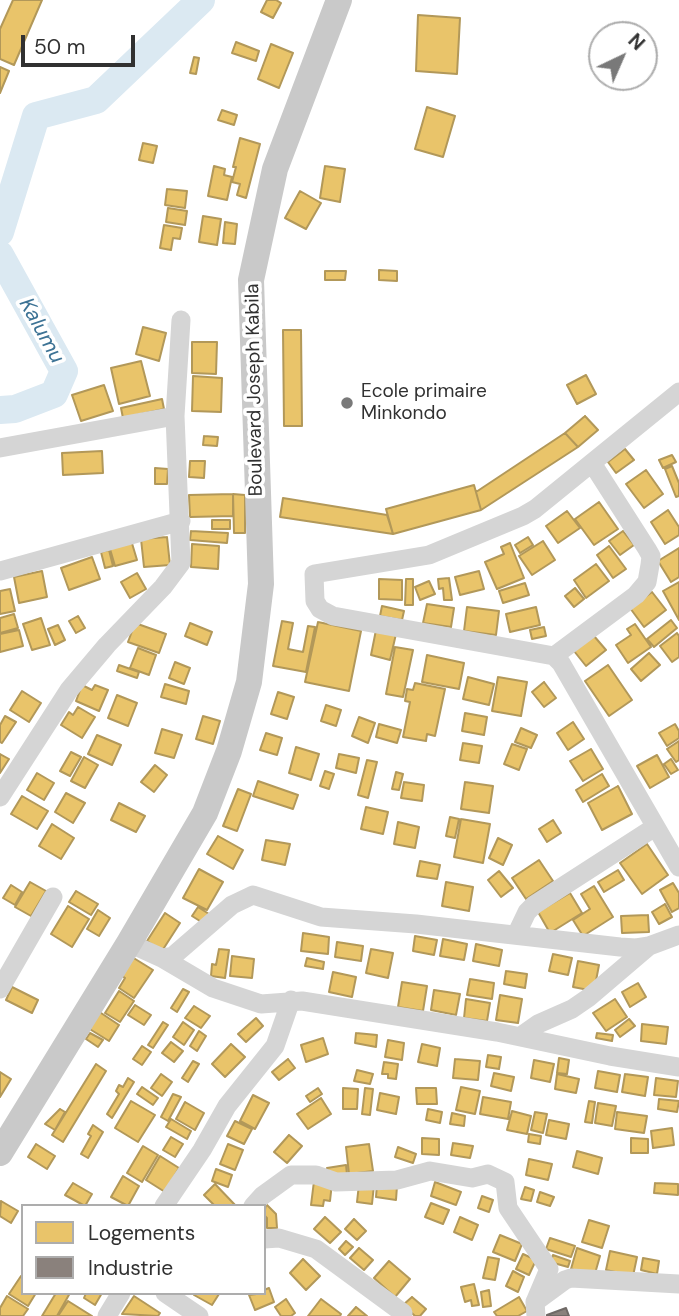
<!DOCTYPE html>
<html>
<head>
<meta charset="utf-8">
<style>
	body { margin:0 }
	#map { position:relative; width:679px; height:1316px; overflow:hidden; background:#fff; font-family:"DM Sans",sans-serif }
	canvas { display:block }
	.legend { position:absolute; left:21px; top:1204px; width:245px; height:91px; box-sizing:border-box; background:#fff; border:2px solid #adadad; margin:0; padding:9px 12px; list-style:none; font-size:21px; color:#313131 }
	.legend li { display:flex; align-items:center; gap:14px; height:35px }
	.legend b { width:35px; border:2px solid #adadad }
	.north { position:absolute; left:588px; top:21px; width:70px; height:70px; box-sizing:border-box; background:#fff; border:2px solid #adadad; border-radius:50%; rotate:44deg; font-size:19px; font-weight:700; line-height:28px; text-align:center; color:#313131 }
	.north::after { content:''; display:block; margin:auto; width:24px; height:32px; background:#797979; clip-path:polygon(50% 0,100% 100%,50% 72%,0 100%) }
	.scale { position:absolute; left:21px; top:35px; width:114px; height:32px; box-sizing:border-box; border:4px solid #313131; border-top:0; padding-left:9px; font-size:21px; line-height:24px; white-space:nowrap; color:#313131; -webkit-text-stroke:5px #fff; paint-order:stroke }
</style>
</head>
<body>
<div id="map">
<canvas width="679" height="1316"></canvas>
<ul class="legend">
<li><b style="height:19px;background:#e9c46a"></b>Logements</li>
<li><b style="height:19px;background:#8a817c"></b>Industrie</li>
</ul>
<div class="north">N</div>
<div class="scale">50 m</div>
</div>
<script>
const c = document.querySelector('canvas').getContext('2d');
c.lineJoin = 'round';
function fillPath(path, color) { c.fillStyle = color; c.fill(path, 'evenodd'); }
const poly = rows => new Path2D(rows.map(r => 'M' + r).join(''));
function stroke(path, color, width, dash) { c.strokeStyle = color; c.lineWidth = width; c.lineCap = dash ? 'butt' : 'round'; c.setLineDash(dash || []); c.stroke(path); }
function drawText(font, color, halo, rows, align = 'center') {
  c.font = font + ' "DM Sans",sans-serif'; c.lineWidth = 7; c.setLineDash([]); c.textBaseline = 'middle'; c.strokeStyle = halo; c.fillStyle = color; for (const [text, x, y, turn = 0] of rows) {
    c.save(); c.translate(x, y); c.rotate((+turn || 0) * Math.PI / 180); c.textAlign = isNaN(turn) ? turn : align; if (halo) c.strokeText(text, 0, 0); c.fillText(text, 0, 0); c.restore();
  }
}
const homes = poly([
	[13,0,42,0,14,65,0,59,0,29,13,0],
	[267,0,276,0,281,3,273,18,261,12,267,0],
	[418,15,460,18,457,74,416,71,418,15],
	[236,42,259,51,256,61,232,53,236,42],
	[271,44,293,53,279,88,258,79,271,44],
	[194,57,199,58,196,74,190,73,194,57],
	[0,67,9,71,0,93,0,67],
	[427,107,455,116,443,157,415,149,427,107],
	[222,110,237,115,234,125,218,120,222,110],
	[240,138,260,144,246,198,237,195,240,184,232,182,236,167,233,167,240,138],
	[143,143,157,146,153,163,139,160,143,143],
	[214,166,225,169,224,175,232,177,227,200,208,196,214,166],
	[325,166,345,169,340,202,320,198,325,166],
	[167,189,187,191,185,208,165,205,167,189],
	[300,191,321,203,306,229,285,218,300,191],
	[168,208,187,211,185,225,166,222,168,208],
	[203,216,221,219,217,245,199,242,203,216],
	[225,222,237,224,235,244,223,243,225,222],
	[164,225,182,228,180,239,173,238,171,250,160,248,164,225],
	[379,270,397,271,397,281,379,280,379,270],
	[325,271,346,271,345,280,325,280,325,271],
	[143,327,166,333,159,361,136,354,143,327],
	[283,330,301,330,302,426,284,426,283,330],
	[192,342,217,342,216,374,192,373,192,342],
	[141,361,150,396,119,404,111,368,141,361],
	[586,375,596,394,577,404,567,385,586,375],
	[193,376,222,378,221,412,192,411,193,376],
	[104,385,113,411,81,421,72,395,104,385],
	[162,399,164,409,123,418,121,408,162,399],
	[585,416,598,430,578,447,565,433,585,416],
	[565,433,578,447,481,510,476,492,565,433],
	[204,436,218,437,217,446,203,445,204,436],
	[625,449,634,460,616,473,608,462,625,449],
	[102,451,103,473,63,475,62,453,102,451],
	[672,455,676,462,663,468,659,460,672,455],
	[190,461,205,461,204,478,189,477,190,461],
	[672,466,679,483,679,496,676,497,665,469,672,466],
	[155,468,168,469,167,484,155,484,155,468],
	[646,470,663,494,644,508,626,484,646,470],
	[474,485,481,510,393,534,386,509,474,485],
	[233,494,233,516,190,517,189,495,233,494],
	[233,494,245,495,245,533,234,533,233,494],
	[283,498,387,515,393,534,280,517,283,498],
	[599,502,618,529,594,545,575,519,599,502],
	[668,510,679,527,679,535,665,544,651,522,668,510],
	[567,511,580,528,558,543,546,526,567,511],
	[212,520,230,520,230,529,212,529,212,520],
	[191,531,228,533,227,543,190,540,191,531],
	[623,531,634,545,620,555,609,541,623,531],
	[167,537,170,565,144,567,141,539,167,537],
	[528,537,533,545,520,553,515,545,528,537],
	[131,540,137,560,115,566,110,549,131,540],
	[543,541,555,560,532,575,519,556,543,541],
	[510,543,524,578,497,589,485,562,504,554,501,547,510,543],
	[192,544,219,546,218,569,191,567,192,544],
	[609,546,626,569,613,578,597,555,609,546],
	[679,548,679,577,671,582,658,561,679,548],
	[109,550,113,566,105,568,101,552,109,550],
	[92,557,100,579,69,590,61,568,92,557],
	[596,564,609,581,586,598,574,580,596,564],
	[42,571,47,597,19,603,14,577,42,571],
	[479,571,484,589,460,595,455,577,479,571],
	[137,573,146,589,130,598,121,582,137,573],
	[449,578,452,600,444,600,443,588,439,589,438,579,449,578],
	[379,579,402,580,402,600,379,599,379,579],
	[406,579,413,579,413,605,405,605,406,579],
	[429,581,435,594,420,600,415,587,429,581],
	[679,582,679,620,663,591,679,582],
	[525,583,529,595,503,603,499,591,525,583],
	[575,588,584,599,574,607,565,596,575,588],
	[10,589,15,611,0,614,0,591,10,589],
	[652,592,666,610,644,627,630,608,652,592],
	[427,604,454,608,451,627,423,623,427,604],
	[382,606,404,611,402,620,380,616,382,606],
	[467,607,499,611,496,635,464,631,467,607],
	[536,607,540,625,510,632,506,614,536,607],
	[14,614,18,628,0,633,0,618,14,614],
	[78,616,85,628,76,633,69,621,78,616],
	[41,618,50,645,32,650,23,624,41,618],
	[671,620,677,628,654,647,647,639,671,620],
	[282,621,293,623,288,649,303,652,308,626,315,627,306,672,273,666,282,621],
	[318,622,361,631,349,691,305,682,318,622],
	[135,623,166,634,159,653,128,642,135,623],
	[190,623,212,632,207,645,185,636,190,623],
	[635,624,651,647,628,663,616,645,631,635,627,629,635,624],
	[58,625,65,640,55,645,48,629,58,625],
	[544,627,546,636,532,639,530,630,544,627],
	[19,630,23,646,0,652,0,634,19,630],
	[376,630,396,634,390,660,371,655,376,630],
	[677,633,679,636,679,657,672,662,660,646,677,633],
	[594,636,606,650,586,666,574,651,594,636],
	[395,647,413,650,403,697,386,694,395,647],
	[138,648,156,655,149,675,130,668,138,648],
	[649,653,660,665,641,681,631,669,649,653],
	[427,655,464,663,459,689,422,682,427,655],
	[175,662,190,668,184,684,169,678,175,662],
	[119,665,139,672,137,678,117,671,119,665],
	[608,665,632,700,609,716,585,681,608,665],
	[468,677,494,684,489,705,463,699,468,677],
	[498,677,527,682,521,716,492,711,498,677],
	[544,682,556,698,544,707,532,692,544,682],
	[415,683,445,689,435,736,427,734,426,741,403,737,410,702,405,701,407,689,413,690,415,683],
	[165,684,189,691,186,704,161,697,165,684],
	[82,685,92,690,95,685,108,690,99,711,76,701,82,685],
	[22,691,41,703,29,722,10,710,22,691],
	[278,692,294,697,287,719,271,714,278,692],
	[117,695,137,703,128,726,108,718,117,695],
	[326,705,341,710,336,726,321,721,326,705],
	[78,707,95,717,82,738,61,725,69,712,73,715,78,707],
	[465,713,487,717,484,735,462,731,465,713],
	[5,716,16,722,2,743,0,742,0,725,5,716],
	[203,716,220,721,213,744,196,739,203,716],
	[359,717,375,723,368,743,352,736,359,717],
	[573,722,584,739,568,750,557,733,573,722],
	[379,724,401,730,397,743,376,737,379,724],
	[675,724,679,731,679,738,667,746,659,733,675,724],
	[521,728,537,735,531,748,515,742,521,728],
	[162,729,182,735,174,758,155,753,162,729],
	[266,733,282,738,277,755,260,750,266,733],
	[97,735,121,745,112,765,88,754,97,735],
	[679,741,679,760,676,762,667,749,679,741],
	[463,743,482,746,479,763,460,760,463,743],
	[512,744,527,749,519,770,504,764,512,744],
	[296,747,319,754,311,780,289,773,296,747],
	[591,749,603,769,583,781,570,761,591,749],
	[71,752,81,757,70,776,60,771,71,752],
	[0,754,9,759,0,773,0,754],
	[339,754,359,758,356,773,336,768,339,754],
	[657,755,669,777,650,788,637,766,657,755],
	[84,757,98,765,85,788,71,781,84,757],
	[671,759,678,770,671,774,664,764,671,759],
	[367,760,377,762,368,798,358,795,367,760],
	[155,765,167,775,154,792,141,782,155,765],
	[325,771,334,774,329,789,320,786,325,771],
	[396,772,403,774,399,790,392,789,396,772],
	[37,773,54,783,44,800,27,790,37,773],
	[602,774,609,786,583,802,576,790,602,774],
	[258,781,298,795,293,809,253,796,258,781],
	[404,782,424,785,422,801,401,798,404,782],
	[465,782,493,786,489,813,461,809,465,782],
	[618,786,632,814,602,830,588,803,618,786],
	[238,789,251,794,237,831,223,826,238,789],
	[66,793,85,803,73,823,55,812,66,793],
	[22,796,48,811,37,829,11,814,22,796],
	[119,803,145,816,136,832,111,820,119,803],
	[366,807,388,812,383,834,361,829,366,807],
	[450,817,459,819,455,838,446,836,450,817],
	[461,819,490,824,483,863,454,857,461,819],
	[553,820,561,833,547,842,539,829,553,820],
	[398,822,419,827,415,848,394,844,398,822],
	[52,824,74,838,61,859,39,846,52,824],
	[218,836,243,850,233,869,207,854,218,836],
	[498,838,512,845,503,865,489,858,498,838],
	[266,840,290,844,285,865,262,860,266,840],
	[647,844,668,875,642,894,620,863,647,844],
	[539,860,553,881,526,899,512,878,539,860],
	[420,861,440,865,437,879,417,876,420,861],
	[199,869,223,882,207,910,183,898,199,869],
	[618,870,624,880,604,892,598,882,618,870],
	[499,871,513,888,501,897,488,880,499,871],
	[30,882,46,891,31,916,15,907,30,882],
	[446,882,473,887,469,911,442,906,446,882],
	[673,883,679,893,679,908,672,912,660,890,673,883],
	[11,885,22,892,15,905,3,898,11,885],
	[594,886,613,917,583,936,573,920,590,909,581,894,594,886],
	[76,891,98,904,91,915,69,902,76,891],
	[570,893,582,913,550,933,538,912,570,893],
	[665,904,672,917,659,924,652,912,665,904],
	[68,906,89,919,72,947,51,934,68,906],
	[198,907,209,914,203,923,192,916,198,907],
	[98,910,110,918,99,936,87,929,98,910],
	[165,913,180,923,162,951,147,941,165,913],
	[648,915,649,932,622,933,621,916,648,915],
	[303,933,329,937,328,954,301,951,303,933],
	[415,936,437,940,434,955,413,951,415,936],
	[443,939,467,944,464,960,440,956,443,939],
	[337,942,363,946,361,961,335,957,337,942],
	[476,944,502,950,499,966,473,961,476,944],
	[219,949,229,950,225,978,211,976,212,964,216,965,219,949],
	[371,949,393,953,388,978,366,973,371,949],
	[553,954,572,958,568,975,549,971,553,954],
	[232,956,254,959,252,978,230,976,232,956],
	[132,957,153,970,134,998,119,988,125,978,121,975,132,957],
	[307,958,324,962,323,969,305,966,307,958],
	[578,961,599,965,594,991,573,987,578,961],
	[506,971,527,974,525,988,504,984,506,971],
	[333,972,356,977,352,997,329,992,333,972],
	[470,979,494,983,492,999,467,995,470,979],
	[402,982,427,986,423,1011,398,1007,402,982],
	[638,983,646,997,630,1007,622,992,638,983],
	[12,987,38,1000,32,1013,6,1000,12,987],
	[183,989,189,992,177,1012,171,1008,183,989],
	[434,990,460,994,456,1015,431,1010,434,990],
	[119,991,134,1001,120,1022,105,1013,119,991],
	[500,995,522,999,518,1023,496,1020,500,995],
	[466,999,490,1003,487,1021,464,1018,466,999],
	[615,999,627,1017,606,1031,593,1013,615,999],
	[135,1005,151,1015,144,1025,128,1015,135,1005],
	[194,1006,210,1016,201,1028,185,1018,194,1006],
	[98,1011,119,1025,109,1041,88,1028,98,1011],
	[256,1018,263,1026,246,1042,238,1034,256,1018],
	[629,1019,635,1026,620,1037,615,1030,629,1019],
	[163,1022,168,1025,153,1048,148,1045,163,1022],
	[183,1022,194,1030,184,1045,173,1037,183,1022],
	[642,1024,668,1027,666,1044,641,1041,642,1024],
	[199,1031,206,1036,197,1051,190,1046,199,1031],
	[90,1033,103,1040,98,1047,86,1039,90,1033],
	[356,1033,377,1035,376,1047,355,1043,356,1033],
	[597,1033,613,1035,612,1041,596,1038,597,1033],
	[323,1038,328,1054,306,1062,301,1045,323,1038],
	[388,1040,404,1043,402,1060,385,1057,388,1040],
	[171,1042,183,1051,174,1062,162,1053,171,1042],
	[231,1044,245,1057,225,1077,212,1064,231,1044],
	[422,1044,440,1048,437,1066,418,1062,422,1044],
	[142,1046,151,1052,142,1065,133,1059,142,1046],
	[488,1055,501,1057,499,1069,486,1067,488,1055],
	[559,1058,569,1060,567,1074,557,1073,559,1058],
	[288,1059,295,1068,279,1080,272,1072,288,1059],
	[455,1059,480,1061,478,1080,453,1078,455,1059],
	[534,1060,554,1064,550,1082,531,1078,534,1060],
	[193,1061,199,1064,188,1082,182,1078,193,1061],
	[384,1062,398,1064,396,1079,388,1078,388,1074,382,1074,384,1062],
	[96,1064,106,1071,63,1142,52,1135,96,1064],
	[357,1070,373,1074,370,1084,354,1081,357,1070],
	[598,1071,620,1075,617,1092,595,1088,598,1071],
	[0,1072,11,1079,0,1097,0,1072],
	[494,1073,514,1077,511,1091,491,1086,494,1073],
	[161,1074,172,1082,162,1096,151,1088,161,1074],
	[557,1074,579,1079,576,1093,555,1089,557,1074],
	[625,1074,648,1077,645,1096,622,1092,625,1074],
	[128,1078,134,1082,112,1118,107,1114,119,1094,116,1091,119,1085,123,1087,128,1078],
	[656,1078,678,1081,676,1097,654,1095,656,1078],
	[142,1087,158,1098,153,1105,137,1094,142,1087],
	[461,1087,480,1091,475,1114,456,1110,461,1087],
	[318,1088,322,1094,310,1102,306,1096,318,1088],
	[343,1088,358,1089,357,1109,343,1109,343,1088],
	[365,1088,373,1089,370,1115,362,1114,365,1088],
	[416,1088,436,1088,437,1104,417,1104,416,1088],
	[380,1093,399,1097,396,1114,377,1110,380,1093],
	[173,1094,181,1097,168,1121,161,1117,173,1094],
	[253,1095,269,1103,255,1129,240,1121,253,1095],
	[483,1097,511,1102,508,1119,480,1114,483,1097],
	[321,1098,331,1114,308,1129,297,1114,321,1098],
	[659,1099,679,1101,677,1112,658,1109,659,1099],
	[131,1101,155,1115,138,1142,115,1128,131,1101],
	[589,1101,595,1102,592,1123,585,1122,589,1101],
	[185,1102,204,1113,195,1130,176,1119,185,1102],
	[598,1103,616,1106,612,1126,595,1123,598,1103],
	[60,1109,65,1112,55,1130,45,1124,60,1109],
	[428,1109,442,1112,440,1123,426,1120,428,1109],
	[512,1111,531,1116,527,1134,507,1130,512,1111],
	[535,1112,547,1114,543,1133,531,1130,535,1112],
	[617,1112,647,1116,644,1133,615,1129,617,1112],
	[452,1113,465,1116,464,1126,450,1124,452,1113],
	[171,1119,191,1131,187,1139,166,1127,171,1119],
	[549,1120,569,1124,566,1139,546,1135,549,1120],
	[235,1121,252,1129,244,1144,227,1136,235,1121],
	[93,1125,103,1132,88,1158,81,1154,91,1136,88,1134,93,1125],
	[672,1128,674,1145,653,1148,651,1131,672,1128],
	[529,1134,541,1136,540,1144,528,1142,529,1134],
	[289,1135,302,1146,287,1163,274,1152,289,1135],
	[171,1137,183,1144,175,1157,163,1150,171,1137],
	[422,1138,439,1139,439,1155,422,1154,422,1138],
	[631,1138,648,1139,648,1153,631,1153,631,1138],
	[453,1143,473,1146,470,1158,451,1155,453,1143],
	[36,1144,55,1156,47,1169,28,1157,36,1144],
	[228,1144,243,1150,235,1170,220,1164,228,1144],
	[369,1144,373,1171,349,1174,346,1147,369,1144],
	[143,1146,158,1155,142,1182,127,1173,143,1146],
	[398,1147,416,1154,413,1163,395,1157,398,1147],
	[577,1151,602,1158,598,1174,573,1167,577,1151],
	[160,1156,179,1168,165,1192,146,1180,160,1156],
	[529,1159,552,1164,548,1180,526,1175,529,1159],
	[346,1165,347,1175,329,1178,327,1168,346,1165],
	[216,1169,232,1175,228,1187,212,1181,216,1169],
	[123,1176,139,1186,128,1206,111,1197,123,1176],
	[314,1181,332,1183,330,1201,324,1200,323,1206,311,1205,314,1181],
	[435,1182,461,1192,456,1205,431,1196,435,1182],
	[73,1183,92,1194,85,1206,65,1195,73,1183],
	[655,1183,678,1184,678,1195,654,1193,655,1183],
	[215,1184,236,1206,215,1206,204,1195,215,1184],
	[359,1184,374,1185,372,1204,357,1202,359,1184],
	[377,1184,397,1186,396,1200,376,1197,377,1184],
	[525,1187,534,1190,531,1201,521,1199,525,1187],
	[540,1192,554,1197,550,1206,537,1202,540,1192],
	[482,1196,493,1200,489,1212,478,1208,482,1196],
	[1,1201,18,1211,11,1223,0,1216,1,1201],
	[431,1203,449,1210,443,1224,425,1217,431,1203],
	[266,1204,276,1214,277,1228,267,1228,267,1218,264,1215,266,1204],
	[325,1217,341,1232,330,1243,314,1229,325,1217],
	[460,1217,478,1225,472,1240,454,1232,460,1217],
	[354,1219,366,1231,357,1240,345,1229,354,1219],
	[589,1220,609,1226,602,1248,582,1242,589,1220],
	[500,1235,522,1244,515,1261,493,1252,500,1235],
	[550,1238,575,1246,571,1257,546,1249,550,1238],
	[346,1241,353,1247,345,1255,339,1249,346,1241],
	[359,1248,373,1260,364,1270,350,1258,359,1248],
	[577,1248,600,1256,594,1277,571,1269,577,1248],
	[610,1251,637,1257,633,1276,606,1270,610,1251],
	[523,1254,536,1260,529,1275,516,1269,523,1254],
	[553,1255,570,1261,568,1267,550,1262,553,1255],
	[488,1257,499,1259,495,1280,483,1278,488,1257],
	[643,1258,659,1261,657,1274,641,1270,643,1258],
	[303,1259,320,1276,306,1290,290,1273,303,1259],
	[389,1261,410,1279,395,1297,374,1278,389,1261],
	[513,1271,524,1277,518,1292,506,1286,513,1271],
	[21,1276,23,1277,23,1293,36,1293,28,1306,9,1294,21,1276],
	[474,1284,479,1305,472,1306,471,1300,465,1302,461,1287,474,1284],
	[269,1288,274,1302,255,1310,249,1295,264,1293,264,1290,269,1288],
	[489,1290,491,1306,483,1307,481,1292,489,1290],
	[56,1293,70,1293,57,1316,42,1316,56,1293],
	[86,1293,102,1293,95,1305,84,1298,86,1293],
	[195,1293,218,1293,219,1294,212,1305,194,1295,195,1293],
	[7,1296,28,1309,23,1316,0,1316,0,1308,7,1296],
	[134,1296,160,1313,158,1316,122,1314,134,1296],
	[412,1297,426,1309,420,1316,415,1316,403,1305,412,1297],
	[519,1297,527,1311,518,1316,497,1316,494,1312,519,1297],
	[286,1299,295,1313,291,1316,281,1316,275,1307,286,1299],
	[321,1299,341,1314,340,1316,308,1316,321,1299],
	[68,1301,92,1316,58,1316,68,1301],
	[356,1307,367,1316,348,1316,356,1307]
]);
const industry = poly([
	[566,1308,569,1316,547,1316,547,1315,566,1308]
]);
const stream = poly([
	[0,269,5,265]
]);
const river = poly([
	[0,232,36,116,96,100,201,0],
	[0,255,64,371,54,394,15,409,0,410]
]);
const minor = poly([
	[679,392,535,509,523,516,429,555,314,574,315,601,320,609,333,616,554,656,561,663,679,867],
	[0,448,175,416,181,320],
	[0,571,181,521],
	[554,656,636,595,647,582,650,565,651,556,647,549,592,463],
	[0,797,69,690,107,645,163,587,181,563,175,416],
	[516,935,527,912,534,905,655,827],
	[129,943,162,958,173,956,232,905,253,895,321,917,416,924,620,947,636,948,649,946,679,935],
	[162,958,213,988,261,1004,302,1001,497,1032,610,1056,679,1067],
	[0,989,53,897],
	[521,1036,538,1024,572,1009,588,998,649,946],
	[164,1206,202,1150,227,1106,275,1046,291,1000],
	[253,1206,262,1196,291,1175,316,1175,336,1182,397,1180,430,1171,472,1178,488,1174,505,1182,508,1208,549,1269,535,1302],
	[264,1239,279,1238,316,1249,403,1313],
	[165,1293,199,1316],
	[107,1316,121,1293],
	[536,1316,535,1302,565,1280,571,1278,679,1284]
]);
const major = poly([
	[0,1153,129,943,205,813,229,751,249,682,261,584,251,280,275,169,339,0]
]);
const markers = [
	[347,403,7,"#797979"]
];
const streetNames = [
	["Boulevard Joseph Kabila",255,390,-91]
];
const poiNames = [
	["Ecole primaire",361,392],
	["Minkondo",361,414]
];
const waterNames = [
	["Kalumu",41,331,61]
];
fillPath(homes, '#e9c46a');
stroke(homes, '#b29859', 2);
fillPath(industry, '#8a817c');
stroke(industry, '#6f6966', 2);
stroke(stream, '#dbe9f2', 4.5);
stroke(river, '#dbe9f2', 28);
stroke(minor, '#d5d5d5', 19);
stroke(major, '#c9c9c9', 26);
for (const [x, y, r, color] of markers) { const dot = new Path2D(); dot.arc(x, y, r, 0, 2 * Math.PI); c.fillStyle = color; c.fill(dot); stroke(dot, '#fff', 2.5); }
drawText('19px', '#313131', '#fff', streetNames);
drawText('19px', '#313131', '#fff', poiNames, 'left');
drawText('italic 21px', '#3d7395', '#fff', waterNames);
</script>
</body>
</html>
